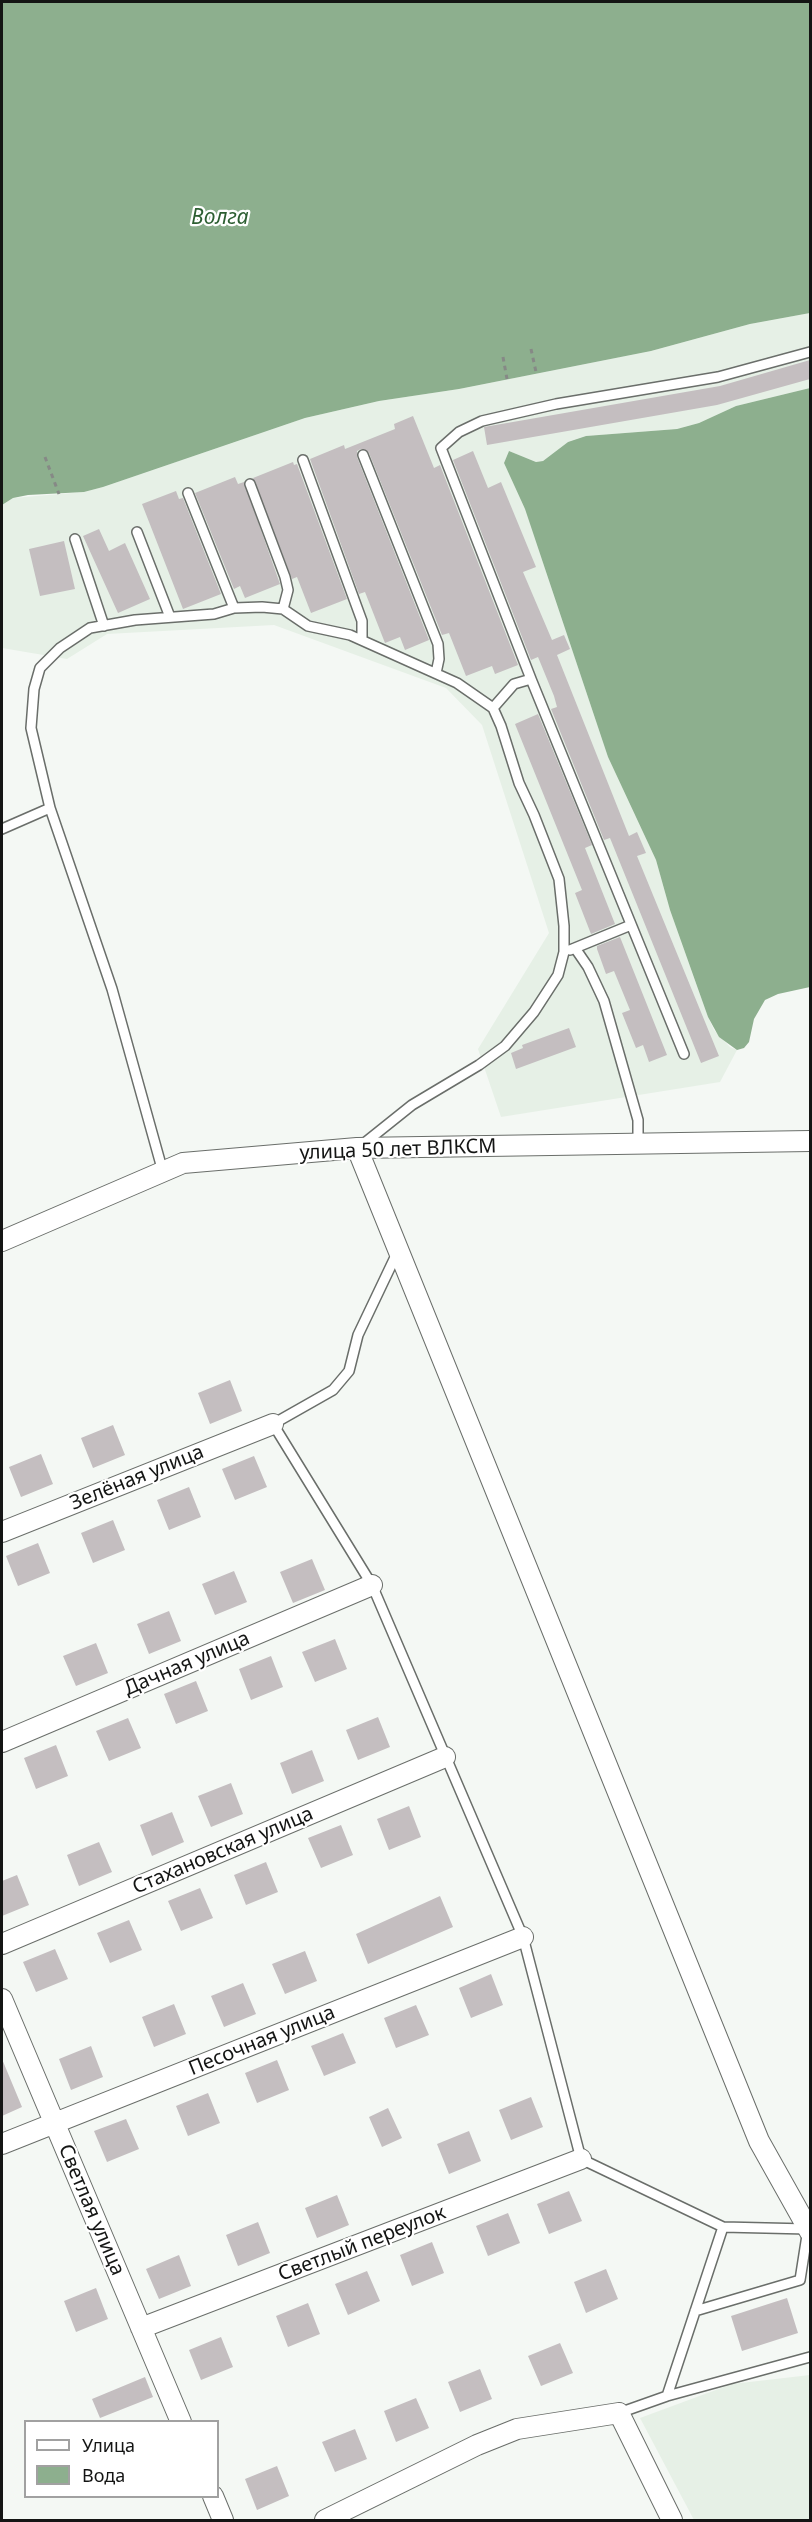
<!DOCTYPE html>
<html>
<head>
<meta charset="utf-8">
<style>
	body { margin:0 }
	#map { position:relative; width:812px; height:2522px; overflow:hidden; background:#f4f8f4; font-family:"Noto Sans",sans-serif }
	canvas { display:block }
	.frame { position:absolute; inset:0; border:3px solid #141514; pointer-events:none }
	.legend { position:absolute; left:24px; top:2420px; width:195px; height:78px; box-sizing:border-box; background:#fff; border:2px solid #a1a1a1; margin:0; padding:8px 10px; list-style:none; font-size:18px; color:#141514 }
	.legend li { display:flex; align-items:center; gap:12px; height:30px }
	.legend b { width:30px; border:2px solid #a1a1a1 }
</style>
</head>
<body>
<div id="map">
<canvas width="812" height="2522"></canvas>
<div class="frame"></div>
<ul class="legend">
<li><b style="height:8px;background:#fff"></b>Улица</li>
<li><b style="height:16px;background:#8daf8e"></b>Вода</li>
</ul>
</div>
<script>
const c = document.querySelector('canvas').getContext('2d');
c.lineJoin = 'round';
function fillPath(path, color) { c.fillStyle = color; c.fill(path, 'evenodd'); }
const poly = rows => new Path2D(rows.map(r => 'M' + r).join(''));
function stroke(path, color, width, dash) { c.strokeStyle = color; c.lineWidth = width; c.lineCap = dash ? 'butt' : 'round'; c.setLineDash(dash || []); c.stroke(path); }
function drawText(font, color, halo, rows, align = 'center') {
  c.font = font + ' "Noto Sans",sans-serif'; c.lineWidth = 4.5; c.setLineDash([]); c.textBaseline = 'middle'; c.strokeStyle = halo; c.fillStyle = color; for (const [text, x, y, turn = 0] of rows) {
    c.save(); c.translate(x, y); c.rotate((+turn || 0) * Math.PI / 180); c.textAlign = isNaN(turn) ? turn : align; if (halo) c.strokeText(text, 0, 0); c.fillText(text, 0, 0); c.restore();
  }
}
const built = poly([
	[810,313,810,388,736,406,699,423,677,429,586,436,568,442,543,461,536,462,509,451,504,463,525,509,608,757,656,860,670,910,708,1017,714,1030,730,1047,737,1050,720,1082,501,1117,478,1049,549,933,482,725,446,688,274,625,107,634,67,659,2,648,2,505,13,498,84,492,103,487,305,418,379,401,459,389,651,351,750,324],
	[810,2375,810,2520,694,2520,640,2418,732,2384]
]);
const water = poly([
	[2,2,810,2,810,313,750,324,651,351,459,389,379,401,305,418,103,487,84,492,28,495,13,498,2,505],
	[810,388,810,987,778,994,765,1000,754,1019,749,1042,744,1048,737,1050,719,1037,708,1017,670,910,656,860,608,757,525,509,504,463,509,451,536,462,543,461,568,442,586,436,677,429,699,423,736,406]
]);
const building = poly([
	[810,360,810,379,717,405,487,445,484,427,720,386],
	[413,416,434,468,440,465,518,665,495,674,492,666,466,676,449,633,442,635,369,453,361,449,357,451,357,457,429,640,405,650,400,637,385,643,365,592,359,594,310,459,344,445,345,449,395,429,394,424],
	[473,451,488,488,501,482,536,567,523,572,552,640,564,635,570,649,557,655,629,836,637,832,646,853,637,856,719,1056,701,1063,610,838,604,840,551,709,557,707,554,696,538,657,531,660,453,460],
	[293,462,294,465,297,464,347,599,311,613,297,577,292,579,253,478],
	[235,477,238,484,244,482,280,584,245,598,240,586,234,589,195,493],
	[176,491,179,499,183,498,221,594,183,609,142,504],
	[99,529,109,551,125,543,150,599,118,613,83,536],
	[64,541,75,589,40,596,29,549],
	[538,714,592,845,585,848,615,924,591,934,575,893,582,890,515,724],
	[620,937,667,1055,649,1062,643,1045,636,1048,622,1013,630,1010,614,971,606,974,597,949,597,946],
	[569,1028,576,1047,516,1069,511,1053,523,1048,522,1045],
	[230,1380,242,1411,210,1424,198,1393],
	[113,1425,125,1455,93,1468,81,1438],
	[41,1454,53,1484,21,1497,9,1467],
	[254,1456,267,1487,235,1500,222,1469],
	[189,1487,201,1517,169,1530,157,1500],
	[113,1520,125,1550,93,1563,81,1533],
	[38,1543,50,1573,18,1586,6,1556],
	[312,1559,325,1590,293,1603,280,1572],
	[234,1571,247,1602,215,1615,202,1584],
	[169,1611,181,1641,149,1654,137,1624],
	[335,1639,347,1669,315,1682,302,1652],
	[96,1643,108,1673,76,1686,63,1656],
	[271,1656,283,1687,251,1700,239,1669],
	[196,1681,208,1711,176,1724,164,1694],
	[378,1717,390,1747,358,1760,346,1730],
	[128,1718,141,1748,109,1761,96,1731],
	[56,1745,68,1776,36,1789,24,1758],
	[312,1750,324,1781,292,1794,280,1763],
	[231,1783,243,1814,211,1827,198,1796],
	[409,1806,421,1837,389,1850,377,1819],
	[172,1812,184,1842,152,1856,140,1825],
	[341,1825,353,1855,321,1868,308,1838],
	[99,1842,112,1872,79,1886,67,1855],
	[266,1862,278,1892,246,1905,234,1875],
	[17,1875,29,1905,2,1916,2,1881],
	[200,1888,213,1918,181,1931,168,1901],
	[440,1896,453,1927,368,1964,356,1934],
	[129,1920,142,1950,110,1963,97,1933],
	[55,1949,68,1979,36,1992,23,1962],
	[305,1951,317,1981,285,1994,272,1964],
	[491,1974,503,2005,471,2018,459,1988],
	[243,1983,256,2014,224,2027,211,1996],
	[174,2004,186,2034,154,2047,142,2017],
	[416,2005,429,2035,396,2048,384,2018],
	[343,2033,356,2063,324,2076,311,2046],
	[91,2046,103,2077,71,2090,59,2059],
	[2,2059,22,2107,2,2116],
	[277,2060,289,2090,257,2103,245,2073],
	[208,2093,220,2123,188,2136,176,2106],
	[531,2097,543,2127,511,2140,499,2110],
	[388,2108,402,2138,382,2147,369,2117],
	[126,2119,139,2149,107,2162,94,2131],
	[469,2131,481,2161,449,2174,437,2144],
	[569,2191,582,2221,549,2234,537,2204],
	[337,2195,349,2225,317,2238,305,2208],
	[508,2213,520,2243,488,2256,476,2226],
	[258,2222,270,2253,238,2266,226,2235],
	[432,2242,444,2273,412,2286,400,2255],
	[179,2255,191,2286,159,2299,146,2269],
	[606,2269,618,2299,586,2313,574,2282],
	[367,2271,380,2301,348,2315,335,2284],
	[96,2288,108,2319,76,2332,64,2301],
	[787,2298,798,2333,742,2351,731,2316],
	[308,2303,320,2334,288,2347,276,2316],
	[221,2337,233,2367,201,2380,189,2350],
	[560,2343,573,2373,541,2386,528,2356],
	[480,2369,492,2399,460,2412,448,2382],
	[145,2377,153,2397,100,2418,92,2399],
	[416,2398,429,2428,396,2442,384,2411],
	[355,2429,367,2459,335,2472,322,2442],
	[277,2466,289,2496,257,2510,245,2479]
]);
const path = poly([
	[531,349,536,372],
	[503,357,507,379],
	[45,457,59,494]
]);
const service = poly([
	[363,455,438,644,439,659,436,673],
	[303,460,362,621,362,640],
	[250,484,285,577,288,590,283,609],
	[188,493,234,608],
	[137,532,170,617],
	[75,539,104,626],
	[531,679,684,1054],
	[493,708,514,684,531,679,441,448,459,432,482,421,556,404,718,377,810,352],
	[2,829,50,808],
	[575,948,588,967,604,1001,638,1120,638,1144],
	[570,950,631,925],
	[163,1172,112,989,50,808,31,728,34,689,40,668,60,648,90,628,135,620,214,614,234,608,262,607,283,609,308,626,350,635,457,683,493,708,501,726,519,783,534,815,559,879,564,926,564,952,558,975,534,1012,505,1046,479,1065,412,1105,362,1145],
	[398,1251,358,1335,349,1371,333,1390,273,1424,372,1585,523,1937,581,2159,723,2227,808,2229,800,2280,695,2311],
	[667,2396,723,2227],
	[619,2413,667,2396,810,2357]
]);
const minor = poly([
	[357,1148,759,2141,810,2232],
	[2,1241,183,1163,357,1148,810,1141],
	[2,1532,273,1424],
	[2,1742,372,1585],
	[2,1944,445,1757],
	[2,1999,181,2422],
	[2,2144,523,1937],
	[141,2328,581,2159],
	[213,2496,223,2520],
	[325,2520,477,2445,517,2429,619,2413,672,2520]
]);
const streetNames = [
	["улица 50 лет ВЛКСМ",398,1150,-2],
	["Зелёная улица",137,1478,-22],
	["Дачная улица",187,1664,-23],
	["Стахановская улица",223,1851,-23],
	["Песочная улица",262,2041,-22],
	["Светлая улица",91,2210,67],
	["Светлый переулок",362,2244,-21]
];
const waterNames = [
	["Волга",220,218]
];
fillPath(built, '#e6f0e6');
fillPath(water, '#8daf8e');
fillPath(building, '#c4bec0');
stroke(service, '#6a6e6a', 12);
stroke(minor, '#6a6e6a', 22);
stroke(path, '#868986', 3, [4.5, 4.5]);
stroke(service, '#fff', 9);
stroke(minor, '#fff', 20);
drawText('20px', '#141514', '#fff', streetNames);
drawText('italic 21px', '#2c5e31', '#fff', waterNames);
</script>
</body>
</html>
